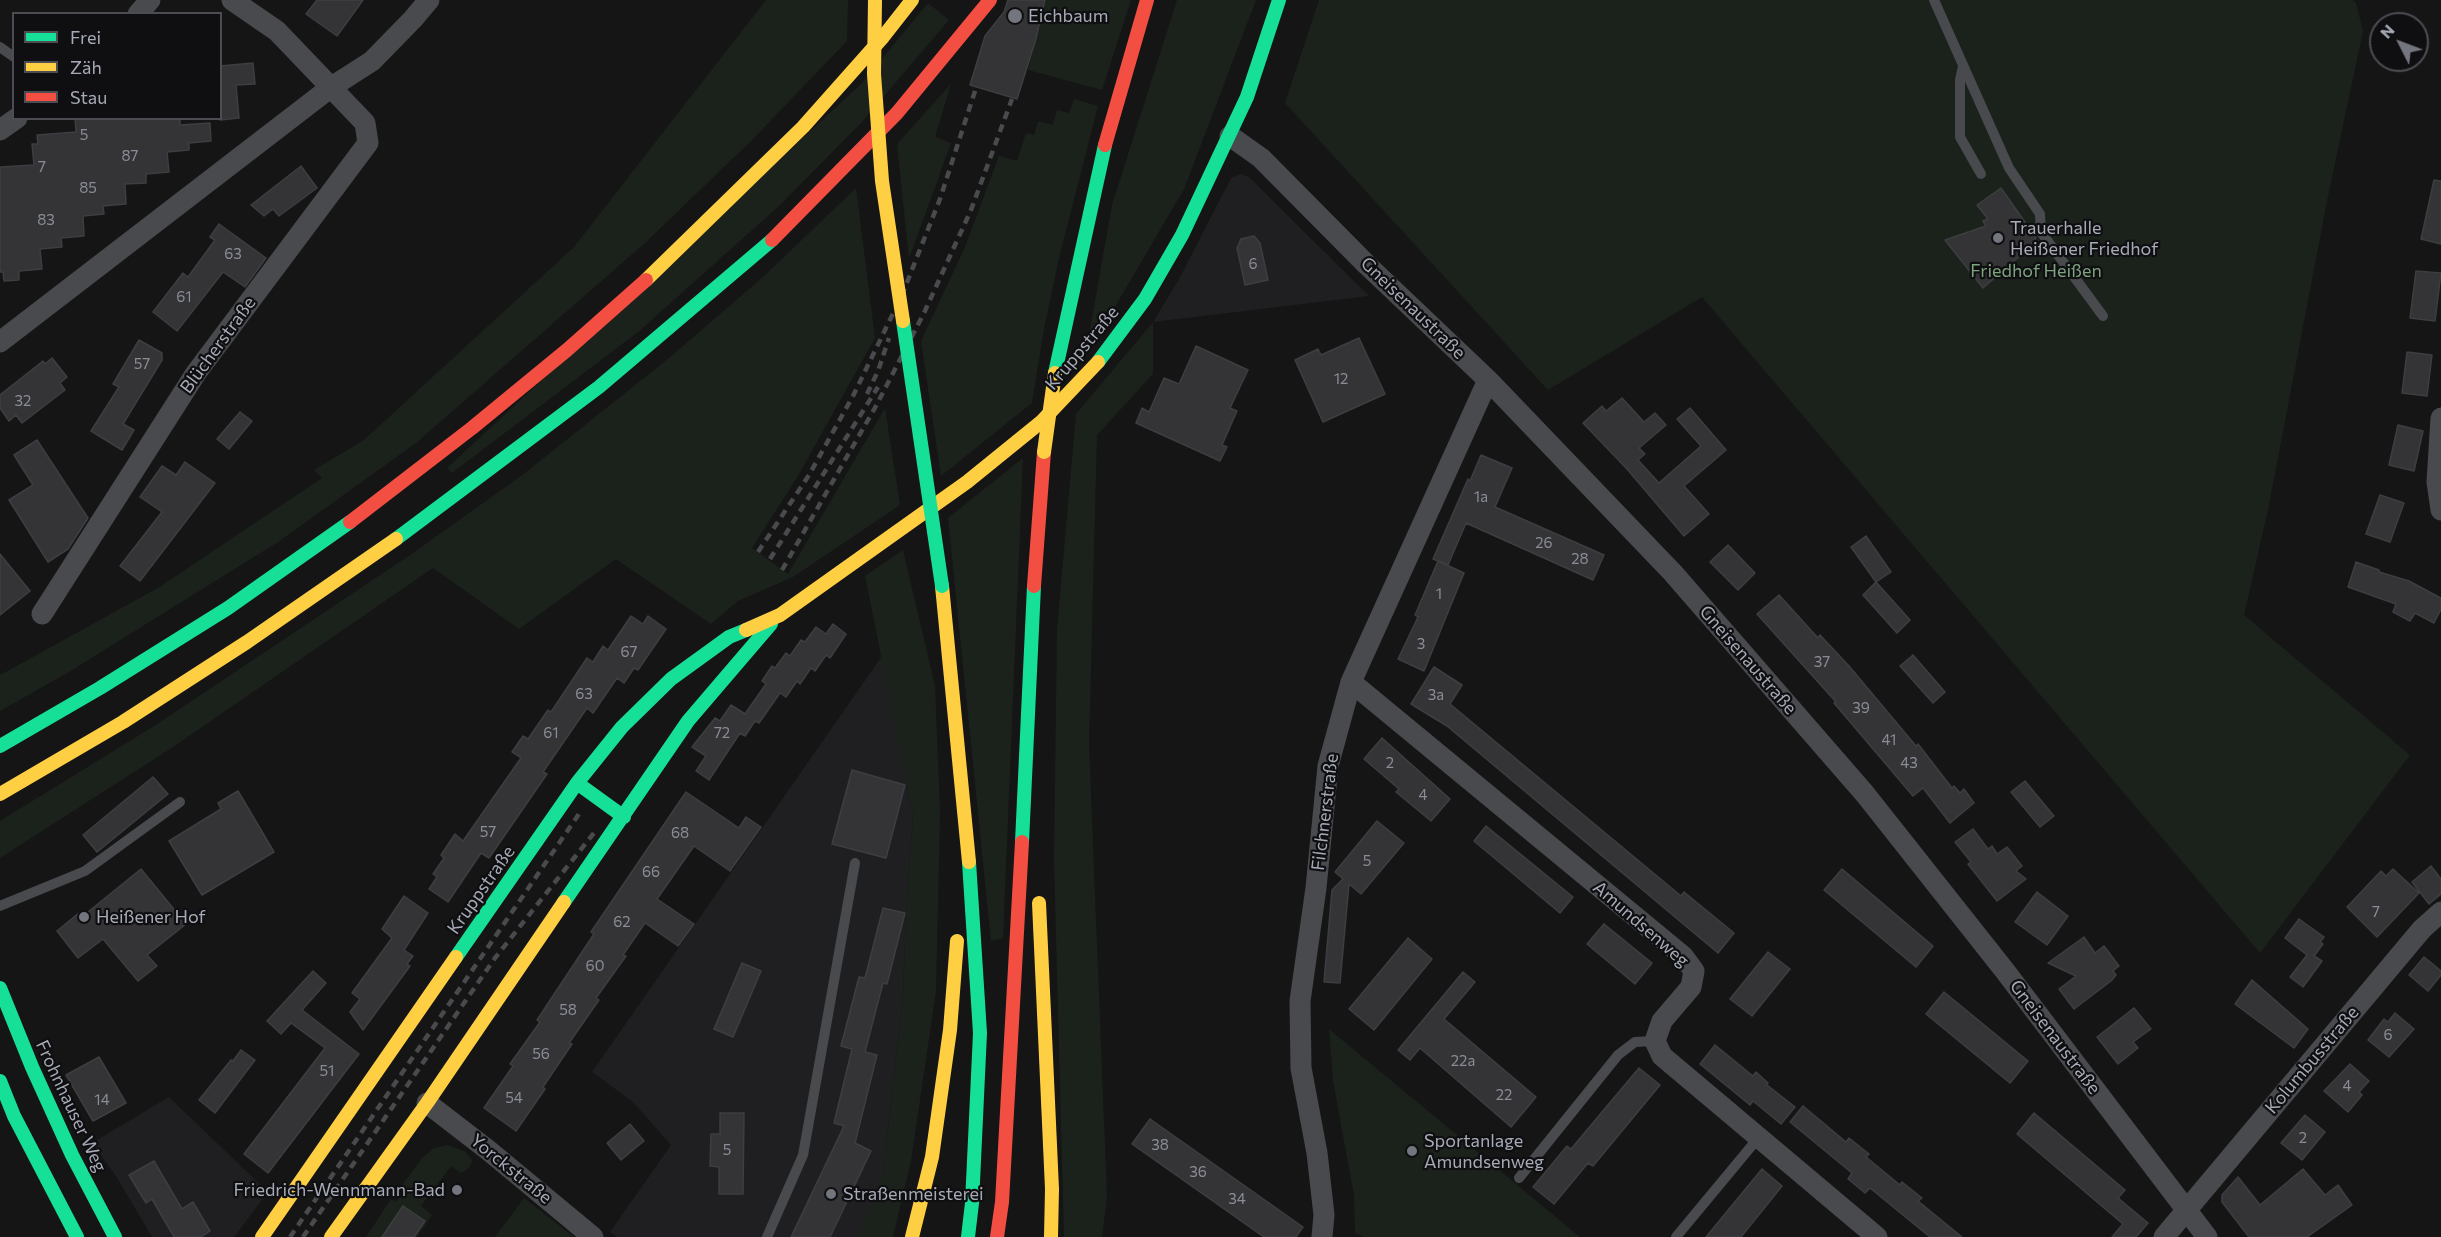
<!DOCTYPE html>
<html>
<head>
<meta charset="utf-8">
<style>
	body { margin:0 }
	#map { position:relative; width:2441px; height:1237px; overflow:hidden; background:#151515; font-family:Commissioner,sans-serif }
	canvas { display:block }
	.legend { position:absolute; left:12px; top:12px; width:210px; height:108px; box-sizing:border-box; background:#0f0f11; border:2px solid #4b4d53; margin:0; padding:8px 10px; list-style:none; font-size:18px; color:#a6abb7 }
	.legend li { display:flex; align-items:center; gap:12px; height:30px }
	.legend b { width:30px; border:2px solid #4b4d53 }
	.north { position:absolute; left:2369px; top:12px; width:60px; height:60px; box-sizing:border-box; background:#0f0f11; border:2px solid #4b4d53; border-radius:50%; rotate:312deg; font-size:16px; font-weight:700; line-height:24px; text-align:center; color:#a6abb7 }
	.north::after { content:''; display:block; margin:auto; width:21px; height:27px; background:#73767e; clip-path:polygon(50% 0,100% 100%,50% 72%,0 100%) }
</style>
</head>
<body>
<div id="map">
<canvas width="2441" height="1237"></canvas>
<ul class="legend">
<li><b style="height:8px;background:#16e098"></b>Frei</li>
<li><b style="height:8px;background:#ffcf43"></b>Zäh</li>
<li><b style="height:8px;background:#f24e42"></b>Stau</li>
</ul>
<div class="north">N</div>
</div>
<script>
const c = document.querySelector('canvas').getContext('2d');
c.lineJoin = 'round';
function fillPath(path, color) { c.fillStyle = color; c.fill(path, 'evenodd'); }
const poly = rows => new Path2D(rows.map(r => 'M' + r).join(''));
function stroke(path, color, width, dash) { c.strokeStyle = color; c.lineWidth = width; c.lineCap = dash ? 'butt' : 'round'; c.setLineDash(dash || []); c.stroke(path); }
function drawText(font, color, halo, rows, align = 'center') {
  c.font = font + ' Commissioner,sans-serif'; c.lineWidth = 4.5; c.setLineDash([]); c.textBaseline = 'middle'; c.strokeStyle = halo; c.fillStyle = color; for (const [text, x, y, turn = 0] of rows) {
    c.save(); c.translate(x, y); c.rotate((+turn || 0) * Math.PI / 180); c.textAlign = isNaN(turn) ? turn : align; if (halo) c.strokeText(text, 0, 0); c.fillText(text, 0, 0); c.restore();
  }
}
const built = poly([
	[1241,174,1249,177,1369,296,1153,322,1179,279,1231,178],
	[882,656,913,816,906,912,903,996,883,1175,871,1237,617,1237,610,1232,671,1145,633,1102,592,1072],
	[169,1097,268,1192,234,1237,152,1237,116,1176,92,1143]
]);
const green = poly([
	[766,0,848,0,847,41,752,140,645,243,416,443,278,542,69,672,0,711,0,675,158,588,322,478,314,470,364,440,574,247],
	[1046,0,1131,0,1102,90,1028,70],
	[1177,0,1256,0,1184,189,1116,305,1088,341,1112,205],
	[1319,0,2353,0,2356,3,2363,31,2327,201,2269,505,2244,615,2410,755,2260,953,1702,297,1548,390,1285,103],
	[928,3,949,20,861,123,778,207,638,332,452,473,447,468,861,84],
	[951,84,935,137,951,143,909,259,897,144],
	[1074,99,1098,106,1060,254,1044,329,1032,403,941,476,921,341,965,247,999,156,1017,161,1026,133,1034,135,1038,121,1053,125,1057,110,1069,113],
	[856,188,875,338,798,476,752,548,788,574,885,408,900,505,793,577,738,601,711,624,616,559,519,629,433,568,173,747,0,858,0,821,154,726,413,553,521,476,669,358,764,276],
	[1153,322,1153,374,1097,435,1089,744,1107,1197,1102,1237,1064,1237,1054,860,1057,629,1076,414],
	[1023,458,1003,938,991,941,948,518],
	[903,550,935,686,940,812,936,991,911,1161,893,1237,858,1237,883,1175,903,996,906,912,913,816,865,576],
	[1329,1029,1580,1237,1364,1237,1355,1233,1354,1195,1333,1081],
	[448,1145,464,1151,471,1158,472,1162,469,1168,461,1173,451,1166,421,1206,432,1215,417,1237,366,1237,391,1199,396,1202,403,1192,399,1189,423,1157,434,1148],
	[524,1198,574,1237,495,1237]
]);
const building = poly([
	[317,0,363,0,337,36,306,14,317,0],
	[1008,0,1045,0,1035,42,1017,99,970,85,985,36,1004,12,1008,0],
	[253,63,255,84,236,85,239,118,220,120,220,66,253,63],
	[75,118,180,118,180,125,210,123,211,141,189,143,189,150,167,152,169,172,146,174,146,183,125,184,126,204,103,206,104,214,83,216,84,236,61,238,62,247,40,249,42,269,19,271,19,280,4,281,3,272,0,272,0,167,34,165,32,144,38,144,37,135,76,132,75,118],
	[301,166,317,188,279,216,273,209,264,216,251,205,301,166],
	[2434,180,2441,181,2441,244,2421,239,2434,180],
	[2001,188,2036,238,2028,249,1983,288,1945,240,1986,226,1983,221,1988,219,1977,205,2001,188],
	[219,224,266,258,245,287,223,272,177,331,153,312,183,273,188,277,215,240,210,237,219,224],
	[1254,236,1260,243,1268,280,1245,285,1237,248,1241,239,1254,236],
	[2416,271,2441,273,2435,321,2410,318,2416,271],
	[1359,338,1385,394,1323,422,1295,360,1318,349,1321,355,1359,338],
	[139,340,162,353,162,360,123,424,134,430,122,450,91,431,119,387,113,384,139,340],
	[1196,346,1248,370,1230,408,1237,411,1222,445,1227,447,1220,461,1136,423,1142,408,1149,412,1164,378,1179,384,1196,346],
	[2407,352,2432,355,2427,396,2402,393,2407,352],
	[52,358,67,377,60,383,65,390,22,423,16,415,9,421,0,408,0,395,43,361,45,364,52,358],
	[1622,398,1644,422,1655,413,1666,425,1639,448,1645,454,1638,460,1659,483,1701,446,1677,419,1690,408,1726,450,1684,486,1709,514,1684,536,1627,469,1583,423,1602,406,1606,411,1622,398],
	[240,412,252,421,229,449,217,439,240,412],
	[2398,425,2423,431,2414,471,2389,465,2398,425],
	[37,440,88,518,68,549,48,562,9,500,33,485,14,455,37,440],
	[1481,455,1512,468,1495,507,1604,555,1593,580,1466,523,1448,565,1433,559,1468,479,1470,481,1481,455],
	[185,462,215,483,140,581,120,566,162,512,140,497,162,466,176,475,185,462],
	[2380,495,2404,503,2390,542,2366,534,2380,495],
	[1866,536,1891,572,1876,582,1851,547,1866,536],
	[1728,545,1755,573,1738,590,1710,562,1728,545],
	[0,554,30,591,0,615,0,554],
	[1438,561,1464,573,1424,671,1398,659,1418,617,1415,615,1438,561],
	[2356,562,2379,570,2379,572,2409,581,2441,598,2441,609,2434,623,2415,613,2410,621,2393,612,2396,604,2348,587,2356,562],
	[1876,582,1910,620,1897,633,1863,595,1876,582],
	[1779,595,1818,638,1820,635,1849,666,1916,746,1918,744,1952,788,1954,786,1960,793,1964,789,1974,803,1950,823,1923,788,1913,796,1834,703,1836,702,1757,614,1779,595],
	[631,616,643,624,648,616,666,629,638,670,634,668,624,683,617,678,593,713,587,708,543,772,547,774,489,858,481,853,448,902,429,889,437,877,433,874,444,858,441,855,455,834,463,841,521,758,512,752,523,736,528,739,548,710,551,712,587,658,593,662,603,646,608,650,631,616],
	[833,624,846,634,830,658,826,655,815,671,811,668,800,684,797,681,786,697,780,693,759,723,755,721,745,736,740,733,709,780,696,771,706,756,692,747,715,718,720,721,731,705,745,714,766,684,762,681,772,666,775,668,786,653,790,656,801,640,805,642,816,627,826,634,833,624],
	[1913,655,1945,692,1933,703,1900,666,1913,655],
	[1434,667,1462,685,1450,704,1681,896,1684,892,1734,933,1718,953,1447,726,1411,704,1434,667],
	[1382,738,1450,799,1431,821,1396,792,1399,789,1364,759,1382,738],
	[852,770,905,785,886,858,832,844,852,770],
	[153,777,168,794,97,852,83,835,153,777],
	[2025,781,2054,816,2040,827,2011,792,2025,781],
	[238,791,274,852,202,895,169,841,221,809,218,803,238,791],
	[686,792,739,828,746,817,761,827,730,871,694,846,657,899,694,924,678,946,645,923,623,955,626,956,596,998,599,1000,569,1043,572,1044,543,1087,545,1089,516,1131,484,1108,513,1066,510,1064,540,1022,537,1020,594,934,591,932,686,792],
	[1377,821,1404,843,1361,894,1349,884,1340,983,1324,982,1332,890,1343,879,1335,872,1377,821],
	[1486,826,1573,897,1560,913,1474,841,1486,826],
	[1973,829,1988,849,1992,846,1997,854,2007,847,2022,866,2016,871,2026,879,1997,901,1968,864,1971,862,1955,842,1973,829],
	[2431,866,2441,879,2441,894,2429,904,2412,882,2431,866],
	[141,869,186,924,147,955,157,966,138,981,103,939,78,958,57,931,80,912,83,916,141,869],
	[1842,869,1933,946,1916,967,1824,890,1842,869],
	[2393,869,2419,893,2377,937,2347,907,2381,871,2386,876,2393,869],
	[2037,892,2068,916,2047,945,2015,922,2037,892],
	[404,896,428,913,404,950,413,956,407,964,410,966,363,1030,350,1012,360,999,352,993,392,938,382,929,404,896],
	[883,908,905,913,887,984,883,983,865,1052,877,1055,855,1143,871,1151,830,1237,791,1237,844,1126,834,1123,852,1049,841,1046,859,977,865,978,883,908],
	[2299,919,2324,937,2320,942,2323,944,2314,956,2322,961,2303,987,2290,977,2307,955,2285,938,2299,919],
	[1604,924,1652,963,1635,984,1587,944,1604,924],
	[2084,937,2095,953,2104,946,2119,966,2113,971,2116,975,2111,981,2074,1009,2059,989,2076,976,2048,963,2084,937],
	[1408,938,1432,959,1374,1030,1349,1009,1408,938],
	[1768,952,1790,969,1752,1016,1730,999,1768,952],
	[2424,957,2441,971,2441,975,2428,991,2409,975,2424,957],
	[742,963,761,971,733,1037,714,1029,742,963],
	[313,971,326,983,302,1010,359,1054,268,1173,244,1154,325,1048,291,1023,281,1034,267,1021,313,971],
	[1463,972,1475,982,1444,1019,1536,1097,1511,1127,1420,1048,1410,1060,1398,1050,1463,972],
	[2252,980,2308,1029,2294,1048,2235,1004,2252,980],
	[1944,992,2028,1061,2010,1083,1926,1014,1944,992],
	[2134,1008,2151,1029,2133,1042,2138,1048,2118,1064,2097,1037,2134,1008],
	[2395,1013,2414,1029,2389,1057,2368,1040,2384,1019,2388,1022,2395,1013],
	[1715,1045,1753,1076,1756,1072,1768,1083,1767,1085,1795,1107,1781,1124,1753,1101,1750,1105,1700,1064,1715,1045],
	[241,1050,255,1060,215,1113,199,1100,231,1060,233,1061,241,1050],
	[99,1057,126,1103,93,1121,66,1075,99,1057],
	[2350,1064,2369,1081,2359,1092,2362,1095,2348,1112,2324,1091,2350,1064],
	[1639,1068,1660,1085,1593,1166,1588,1163,1554,1204,1533,1187,1567,1146,1571,1149,1639,1068],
	[1803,1106,1846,1142,1849,1138,1869,1154,1866,1157,1900,1185,1902,1182,1922,1198,1918,1201,1962,1237,1930,1237,1870,1188,1865,1193,1853,1183,1848,1179,1852,1173,1790,1122,1803,1106],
	[720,1113,744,1113,743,1194,719,1194,719,1167,710,1166,711,1134,720,1134,720,1113],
	[2034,1113,2125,1190,2118,1198,2148,1223,2136,1237,2112,1237,2123,1224,2017,1134,2034,1113],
	[2305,1115,2325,1132,2302,1160,2281,1143,2305,1115],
	[1150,1119,1303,1227,1296,1237,1264,1237,1132,1144,1150,1119],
	[630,1124,644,1141,621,1160,607,1143,630,1124],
	[154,1161,182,1209,193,1202,210,1231,201,1237,174,1237,152,1199,146,1203,129,1175,154,1161],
	[1762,1169,1782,1186,1741,1237,1706,1237,1762,1169],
	[2303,1169,2325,1195,2338,1185,2352,1205,2307,1237,2249,1237,2222,1202,2222,1195,2238,1177,2260,1205,2303,1169],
	[403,1206,425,1221,414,1237,382,1237,403,1206]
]);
const lane = poly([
	[1934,0,2009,168,2040,214,2041,232,2103,316],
	[0,47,14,57],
	[1963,66,1960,80,1960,137,1981,174],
	[0,906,85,871,180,802],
	[1519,1178,1618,1055,1635,1042,1655,1041],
	[767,1237,803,1155,855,863],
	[1676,1237,1759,1137]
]);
const street = poly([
	[138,14,150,0],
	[0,130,17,118],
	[1230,136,1261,158,1367,265,1488,380,1673,573,1865,794,2005,971,2207,1237],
	[0,342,330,88,372,61,413,19,429,0],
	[2441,418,2437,482,2441,510],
	[42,614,196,373,368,143,365,123,277,31,232,0],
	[1351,682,1683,956,1694,971,1691,987,1662,1021,1655,1041,1662,1056,1877,1237],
	[427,1103,488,1150,593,1237],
	[1322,1237,1324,1215,1317,1153,1301,1068,1300,1001,1316,888,1328,766,1351,682,1488,380],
	[2164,1237,2422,929,2441,912]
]);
const fast = poly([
	[1098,362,1145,299,1182,235,1247,97,1279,0],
	[1055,373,1105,145],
	[396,539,599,387,772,240],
	[0,746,100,688,228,608,350,522],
	[577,783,624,817],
	[1022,842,1034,586],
	[564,902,688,721,771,624],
	[456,957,577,783,622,727,671,679,729,637,746,630],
	[0,988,32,1067,72,1155,115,1237],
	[0,1081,14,1116,77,1237],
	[968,1237,972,1203,980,1033,969,862]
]);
const slow = poly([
	[646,280,803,127,883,37,912,0],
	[942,586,969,862],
	[746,630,780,615,967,482,1041,422,1098,362],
	[0,794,123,722,247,642,396,539],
	[1039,903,1052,1189,1051,1237],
	[262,1237,456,957],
	[331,1237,427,1103,564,902],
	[912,1237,932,1157,950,1030,957,941]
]);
const jam = poly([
	[1105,145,1147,0],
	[772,240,897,113,990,0],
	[350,522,472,428,567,350,646,280],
	[1034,586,1044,452],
	[997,1237,1002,1202,1022,842]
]);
const rail = poly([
	[867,394,878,371,889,338],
	[758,552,809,475,853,396,902,295,940,199,976,88],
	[770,559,878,387],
	[782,570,876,406,924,313,971,210,1012,99],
	[290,1237,581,811],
	[303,1237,495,958,597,829]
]);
const fastBridge = poly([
	[903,321,942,586]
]);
const slowBridge = poly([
	[875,0,874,74,882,181,903,321],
	[1044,452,1055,373]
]);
const markers = [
	[1015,16,8,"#73767e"],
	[1998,238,6,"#73767e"],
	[84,917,6,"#73767e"],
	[1412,1151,6,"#73767e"],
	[457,1190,6,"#73767e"],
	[831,1194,6,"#73767e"]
];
const numberNames = [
	["5",84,135],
	["87",130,156],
	["7",42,167],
	["85",88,188],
	["83",46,220],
	["63",233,254],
	["6",1253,264],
	["61",184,297],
	["57",142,364],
	["12",1341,379],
	["32",23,401],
	["1a",1481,497],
	["26",1544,543],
	["28",1580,559],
	["1",1439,594],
	["3",1421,644],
	["67",629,652],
	["37",1822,662],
	["63",584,694],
	["3a",1436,695],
	["39",1861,708],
	["61",551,733],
	["72",722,733],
	["41",1889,740],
	["2",1390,763],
	["43",1909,763],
	["4",1423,795],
	["57",488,832],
	["68",680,833],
	["5",1367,861],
	["66",651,872],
	["7",2376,912],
	["62",622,922],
	["60",595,966],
	["58",568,1010],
	["6",2388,1035],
	["56",541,1054],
	["22a",1463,1061],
	["51",327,1071],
	["4",2347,1086],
	["22",1504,1095],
	["54",514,1098],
	["14",102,1100],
	["2",2303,1138],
	["38",1160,1145],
	["5",727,1150],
	["36",1198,1172],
	["34",1237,1199]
];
const poiNames = [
	["Eichbaum",1028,16],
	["Trauerhalle",2010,228],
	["Heißener Friedhof",2010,249],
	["Heißener Hof",96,917],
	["Sportanlage",1424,1141],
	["Amundsenweg",1424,1162],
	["Friedrich-Wennmann-Bad",445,1190,"right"],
	["Straßenmeisterei",843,1194]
];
const parkNames = [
	["Friedhof Heißen",2036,271]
];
const streetNames = [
	["Gneisenaustraße",1413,308,44],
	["Blücherstraße",218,345,-54],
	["Kruppstraße",1082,348,-50],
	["Gneisenaustraße",1748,660,49],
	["Filchnerstraße",1325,812,-83],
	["Kruppstraße",481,890,-55],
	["Amundsenweg",1641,924,41],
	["Gneisenaustraße",2055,1037,53],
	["Kolumbusstraße",2312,1060,-50],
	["Frohnhauser Weg",71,1106,65],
	["Yorckstraße",511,1169,39]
];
fillPath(built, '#1f1f21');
fillPath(green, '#1b221c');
fillPath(building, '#343436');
stroke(building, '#3d3e41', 1.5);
stroke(lane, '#494a4e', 10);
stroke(street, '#494a4e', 21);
stroke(fast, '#16e098', 14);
stroke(slow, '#ffcf43', 14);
stroke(jam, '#f24e42', 14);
stroke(rail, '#494a4d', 4.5, [8, 6]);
stroke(fastBridge, '#16e098', 14);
stroke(slowBridge, '#ffcf43', 14);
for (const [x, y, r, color] of markers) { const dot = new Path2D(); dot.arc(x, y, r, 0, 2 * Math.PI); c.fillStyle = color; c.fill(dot); stroke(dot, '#0f0f11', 2); }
drawText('15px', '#8a8d97', null, numberNames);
drawText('18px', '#a6abb7', '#0f0f11', poiNames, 'left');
drawText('18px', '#7da27e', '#0f0f11', parkNames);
drawText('18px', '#a6abb7', '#0f0f11', streetNames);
</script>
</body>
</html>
